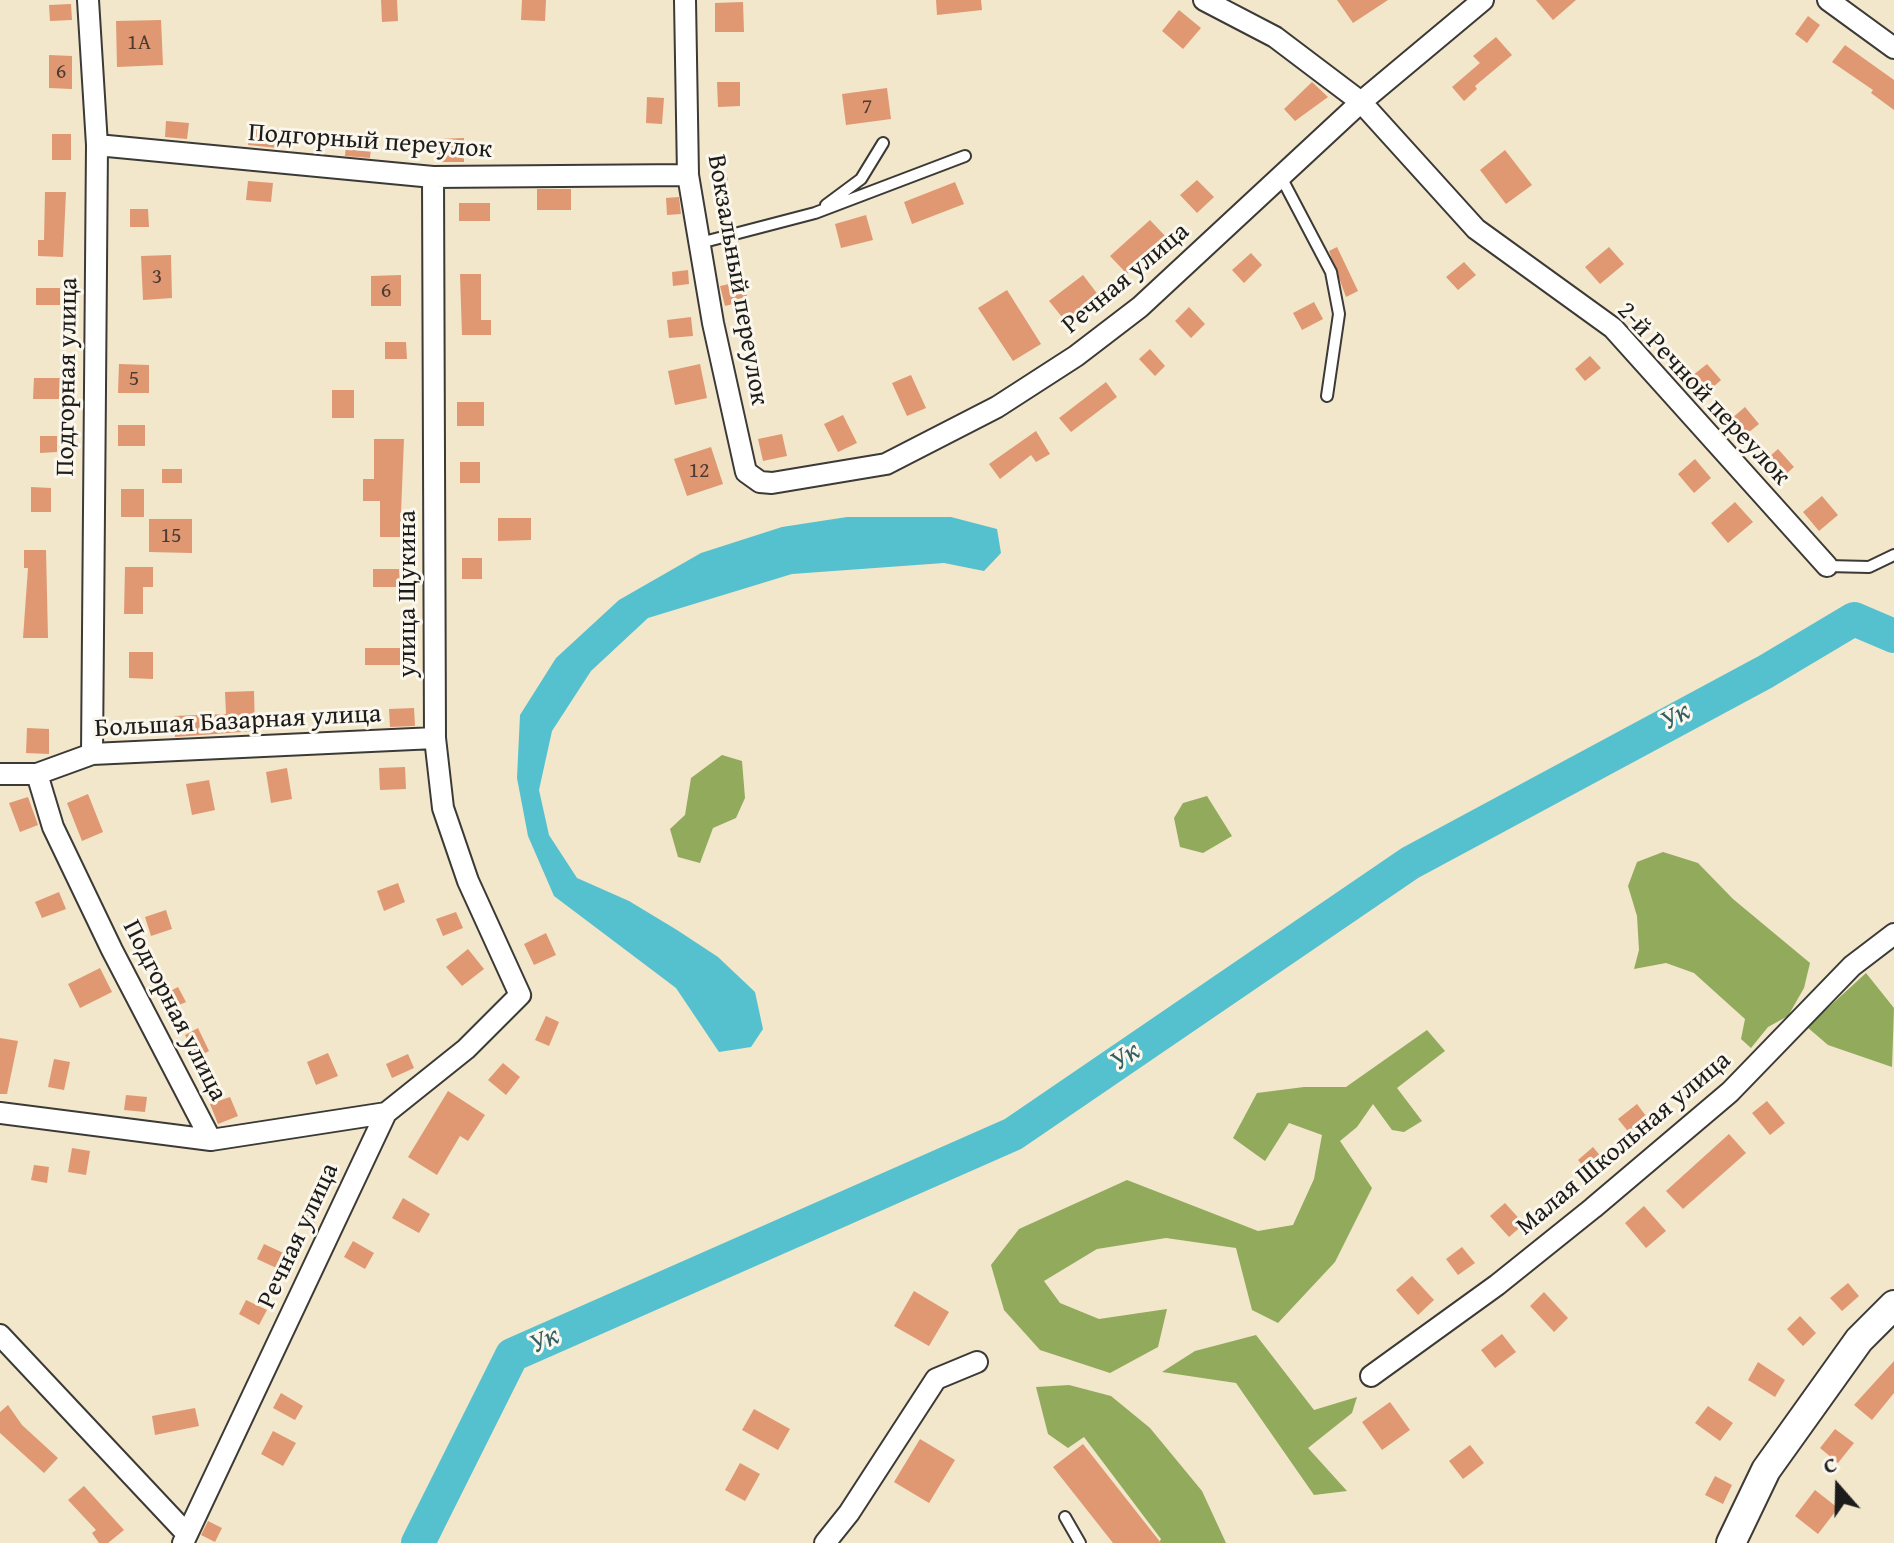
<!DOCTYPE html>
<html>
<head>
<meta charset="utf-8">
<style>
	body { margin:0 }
	#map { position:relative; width:1894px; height:1543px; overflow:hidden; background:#f2e6cb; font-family:"Gentium Book Plus",serif }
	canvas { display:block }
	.north { position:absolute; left:1798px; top:1447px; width:80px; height:80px; -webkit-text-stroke:6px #fbf7ec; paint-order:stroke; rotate:340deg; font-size:22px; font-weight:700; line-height:32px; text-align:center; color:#1c1c1c }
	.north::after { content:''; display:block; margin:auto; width:28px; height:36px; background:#1c1c1c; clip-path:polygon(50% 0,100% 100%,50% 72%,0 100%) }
</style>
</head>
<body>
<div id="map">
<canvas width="1894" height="1543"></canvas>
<div class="north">С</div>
</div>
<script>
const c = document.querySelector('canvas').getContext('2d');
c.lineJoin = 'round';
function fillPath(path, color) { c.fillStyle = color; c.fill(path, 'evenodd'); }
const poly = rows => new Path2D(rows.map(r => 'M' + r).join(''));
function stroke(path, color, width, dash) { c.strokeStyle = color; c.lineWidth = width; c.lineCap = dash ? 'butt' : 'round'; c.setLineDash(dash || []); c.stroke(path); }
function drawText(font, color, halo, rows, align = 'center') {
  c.font = font + ' "Gentium Book Plus",serif'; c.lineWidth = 6; c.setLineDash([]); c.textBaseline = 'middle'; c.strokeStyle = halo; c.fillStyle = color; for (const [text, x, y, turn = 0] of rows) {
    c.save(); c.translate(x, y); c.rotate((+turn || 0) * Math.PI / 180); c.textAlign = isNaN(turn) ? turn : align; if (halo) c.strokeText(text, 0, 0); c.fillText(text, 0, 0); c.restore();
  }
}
const forest = poly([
	[722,755,742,761,745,798,736,818,713,828,700,863,678,857,670,829,685,815,691,778],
	[1207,796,1232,836,1203,853,1180,847,1174,818,1183,803],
	[1663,852,1698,863,1733,899,1810,963,1804,988,1788,1016,1768,1027,1751,1048,1741,1039,1745,1019,1694,973,1666,963,1634,969,1639,950,1637,916,1628,886,1637,862],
	[1866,973,1894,1008,1892,1067,1828,1045,1807,1027],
	[1427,1030,1445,1051,1397,1088,1422,1121,1404,1132,1392,1130,1373,1104,1357,1127,1340,1141,1372,1188,1335,1262,1278,1323,1252,1310,1236,1248,1166,1238,1097,1249,1044,1281,1060,1303,1099,1319,1167,1309,1158,1347,1110,1373,1040,1350,1004,1310,991,1265,1019,1229,1127,1180,1258,1231,1293,1225,1314,1179,1322,1135,1289,1123,1265,1161,1233,1138,1257,1093,1304,1087,1346,1087],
	[1256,1335,1314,1410,1357,1397,1352,1413,1308,1448,1347,1491,1314,1495,1236,1383,1162,1372,1195,1351],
	[1069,1385,1111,1396,1150,1428,1202,1491,1226,1543,1159,1543,1161,1539,1084,1437,1068,1448,1048,1434,1036,1387]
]);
const water = poly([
	[847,517,951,517,997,529,1001,553,984,571,944,563,792,574,648,618,591,671,552,731,539,790,549,835,577,878,629,901,677,930,718,957,755,992,763,1029,751,1047,719,1052,676,988,554,896,528,836,517,778,520,715,556,658,619,600,701,553,782,527]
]);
const river = poly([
	[418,1543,512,1355,1013,1134,1410,863,1765,672,1854,619,1894,636]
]);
const building = poly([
	[381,0,397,0,398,21,382,22],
	[522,0,546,0,545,21,521,20],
	[936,0,981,0,982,10,937,15],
	[1337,0,1388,0,1353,23],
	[1536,0,1576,0,1553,20],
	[743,2,744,32,715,32,715,3],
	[71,4,72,20,50,21,49,5],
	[1179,10,1201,28,1183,49,1162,31],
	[1808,16,1820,25,1807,43,1795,34],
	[161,20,163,65,117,67,116,21],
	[1496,37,1512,55,1475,86,1477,89,1464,101,1452,87,1480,63,1473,56],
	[1845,45,1894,80,1894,110,1871,93,1873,90,1832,62],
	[49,55,72,56,72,89,49,88],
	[717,82,740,82,740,106,718,107],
	[1312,82,1328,97,1295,121,1284,109],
	[887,88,891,119,846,125,842,94],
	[647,97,664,98,662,124,646,123],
	[166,121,189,123,187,139,165,137],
	[250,126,279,129,277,148,248,145],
	[52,134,71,134,71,160,52,160],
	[347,135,372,138,370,158,345,156],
	[464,138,464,162,439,162,438,139],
	[1505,150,1532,185,1506,204,1480,170],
	[727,175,729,191,714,194,711,177],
	[1197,180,1214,197,1197,213,1180,195],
	[248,181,273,183,271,202,246,200],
	[955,182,964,204,912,224,904,202],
	[537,189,571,189,571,210,537,210],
	[45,192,66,192,63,257,38,256,38,240,44,240],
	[679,197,681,214,667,215,666,198],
	[459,203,490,203,490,221,459,221],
	[130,209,148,209,149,227,130,227],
	[866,215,873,240,841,248,835,224],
	[1150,220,1167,238,1127,274,1110,256],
	[1337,247,1358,291,1346,297,1329,251],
	[1609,247,1624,264,1600,284,1585,267],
	[1251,253,1262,265,1244,283,1232,270],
	[171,255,172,298,143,300,141,256],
	[1464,262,1476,275,1458,290,1446,277],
	[688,270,689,284,673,286,672,272],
	[460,274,481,274,481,320,491,320,491,335,462,335],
	[401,275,401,306,371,306,371,276],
	[1083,275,1099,296,1066,322,1049,301],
	[743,281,748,300,725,306,720,286],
	[36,288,60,288,60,305,36,305],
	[1007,290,1041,344,1013,361,978,308],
	[1314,302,1323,319,1302,330,1293,313],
	[1189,307,1205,324,1191,338,1175,321],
	[691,317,693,336,669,338,667,320],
	[385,342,406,342,407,359,385,359],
	[1150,349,1165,366,1155,376,1139,359],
	[1590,356,1601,368,1585,381,1575,369],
	[119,364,149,365,149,393,118,393],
	[700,364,707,398,675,405,668,371],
	[1707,364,1721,380,1702,397,1687,380],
	[911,375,926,408,907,416,892,383],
	[34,378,60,378,59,399,33,399],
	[1106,382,1117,397,1071,432,1059,418],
	[332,390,354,390,354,418,332,418],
	[457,402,484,402,484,426,457,426],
	[1745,407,1759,424,1739,440,1725,424],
	[843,415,857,443,838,452,824,424],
	[118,425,145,425,145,446,118,446],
	[1036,431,1050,454,1036,462,1031,455,1000,479,989,464],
	[782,434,787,456,763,461,758,439],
	[40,436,57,436,57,452,40,453],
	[374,439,404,439,400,537,380,537,380,501,363,501,363,479,374,479],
	[711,447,723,484,687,496,674,459],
	[1778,449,1794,467,1777,482,1761,464],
	[1695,459,1711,478,1694,493,1678,474],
	[460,462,480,462,480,483,460,483],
	[162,469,182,469,182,483,162,483],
	[31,487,51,488,51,512,31,512],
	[121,489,144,489,144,517,121,517],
	[1822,496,1838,515,1819,531,1803,512],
	[1735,502,1753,522,1728,543,1711,523],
	[498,518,531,518,531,540,498,541],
	[149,519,192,519,192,553,149,552],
	[24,550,46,550,48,638,23,638,28,568,24,568],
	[462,558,482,558,482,579,462,579],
	[125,567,153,567,153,587,143,587,143,614,124,614],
	[373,569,399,569,400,587,373,587],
	[365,648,401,648,401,665,365,665],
	[129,652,153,652,153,679,129,678],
	[254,691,255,731,175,737,174,716,226,714,225,692],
	[414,708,415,726,390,727,389,709],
	[27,728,49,729,49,754,26,753],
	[405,767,406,789,380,790,379,768],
	[287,768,292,799,271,803,266,772],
	[209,780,215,810,192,815,186,784],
	[88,794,103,832,82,841,67,803],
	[28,797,38,825,20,832,9,803],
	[398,883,405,902,384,911,377,891],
	[59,892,66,909,42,918,35,902],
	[166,910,172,929,151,936,145,917],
	[456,912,463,928,443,936,436,919],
	[546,933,556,955,534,965,524,944],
	[468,949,484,969,462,986,446,967],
	[100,968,112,992,80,1008,68,984],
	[178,987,186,1002,168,1010,160,996],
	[546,1016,559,1022,549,1046,535,1040],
	[198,1028,209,1051,196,1058,185,1035],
	[0,1038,18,1041,7,1094,0,1094],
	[328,1053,338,1076,316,1085,307,1062],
	[408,1054,414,1068,392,1078,386,1064],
	[54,1059,70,1062,64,1090,48,1087],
	[503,1063,520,1077,506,1095,488,1080],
	[448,1091,485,1115,468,1141,460,1136,437,1175,408,1157],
	[126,1095,147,1097,145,1112,124,1110],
	[230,1097,238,1116,218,1124,210,1104],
	[1767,1101,1785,1123,1770,1135,1752,1113],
	[1637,1104,1649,1120,1631,1135,1618,1119],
	[1729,1134,1746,1153,1683,1209,1666,1191],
	[1593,1147,1603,1159,1588,1172,1578,1160],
	[72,1148,90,1151,86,1175,68,1172],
	[34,1165,49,1167,47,1183,31,1180],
	[403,1198,430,1214,419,1233,392,1218],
	[311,1200,323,1208,314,1223,301,1215],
	[1505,1203,1524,1224,1509,1237,1490,1216],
	[1644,1206,1666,1231,1646,1248,1625,1223],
	[353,1241,374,1253,365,1269,344,1257],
	[264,1244,292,1257,285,1272,257,1259],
	[1462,1247,1475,1263,1458,1275,1446,1259],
	[1412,1276,1434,1300,1418,1315,1396,1290],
	[1848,1283,1859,1296,1842,1311,1830,1298],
	[914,1291,949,1312,929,1346,894,1326],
	[1544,1292,1568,1318,1554,1332,1530,1306],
	[246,1300,267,1310,259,1325,239,1314],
	[1800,1316,1816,1333,1803,1346,1787,1329],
	[1502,1334,1516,1352,1495,1368,1481,1350],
	[1894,1361,1894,1393,1872,1420,1854,1405],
	[1758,1362,1785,1380,1775,1397,1748,1380],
	[281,1393,303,1406,295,1420,273,1408],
	[1390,1402,1410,1430,1382,1450,1362,1422],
	[8,1405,22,1425,58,1458,44,1473,0,1433,0,1412],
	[1708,1406,1733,1423,1720,1441,1695,1423],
	[195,1408,199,1426,155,1435,152,1416],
	[754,1409,790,1429,778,1450,742,1430],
	[1835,1429,1854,1443,1838,1463,1820,1448],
	[273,1431,296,1443,283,1466,261,1454],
	[920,1439,955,1460,929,1503,894,1482],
	[1083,1444,1161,1543,1113,1543,1053,1467],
	[1470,1445,1484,1463,1463,1479,1449,1461],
	[740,1463,760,1474,745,1501,725,1490],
	[1715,1476,1732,1485,1723,1504,1705,1495],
	[84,1486,124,1530,108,1543,99,1543,92,1533,96,1530,68,1500],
	[1815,1490,1838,1508,1818,1534,1795,1516],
	[208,1521,222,1528,215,1542,201,1535]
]);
const lane = poly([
	[1281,177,1331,272,1339,314,1327,396],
	[826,205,861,179,883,143],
	[700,243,815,213,965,156],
	[1827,566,1869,567,1894,555],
	[1065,1517,1080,1543]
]);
const street = poly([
	[88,0,97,145,92,754],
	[685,0,688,175,713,323,746,472,760,482,772,483,886,464,997,407,1076,356,1140,307,1361,102,1483,0],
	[1204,0,1275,37,1361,102,1476,229,1613,328,1827,566],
	[1828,0,1894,48],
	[97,145,433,177,688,175],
	[0,774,37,774,92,754,435,738],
	[37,774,53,827,112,950,211,1140],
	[0,1113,211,1140,386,1113],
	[0,1335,187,1534],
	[1371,1376,1497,1285,1593,1208,1730,1092,1852,966,1894,934],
	[183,1543,386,1113,466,1049,520,995,468,881,443,808,435,738,433,177],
	[825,1543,849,1513,936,1379,977,1362]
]);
const secondary = poly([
	[1731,1543,1766,1470,1859,1340,1894,1305]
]);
const numberNames = [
	["1А",139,43],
	["6",61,72],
	["7",867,107],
	["3",157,277],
	["6",386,291],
	["5",134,379],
	["12",699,471],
	["15",171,536]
];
const streetNames = [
	["Подгорный переулок",370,142,4],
	["Речная улица",1126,279,-40],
	["Вокзальный переулок",737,280,80],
	["Подгорная улица",68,377,-89],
	["2-й Речной переулок",1703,394,47],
	["улица Щукина",408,594,-90],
	["Большая Базарная улица",238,722,-3],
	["Подгорная улица",174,1011,63],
	["Малая Школьная улица",1624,1144,-40],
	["Речная улица",299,1236,-65]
];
const waterNames = [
	["Ук",1676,717,-29],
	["Ук",1126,1057,-34],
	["Ук",545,1341,-24]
];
fillPath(forest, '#91aa5c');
fillPath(water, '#55c1cf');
stroke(river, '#55c1cf', 34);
fillPath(building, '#df9872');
stroke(lane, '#3c3a36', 14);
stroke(street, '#3c3a36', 24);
stroke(secondary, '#3c3a36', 32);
stroke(lane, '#fff', 10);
stroke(street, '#fff', 20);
stroke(secondary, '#fff', 28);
drawText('22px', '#4d3b32', null, numberNames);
drawText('26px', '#1c1c1c', '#fbf7ec', streetNames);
drawText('italic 28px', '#335e64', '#fbf7ec', waterNames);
</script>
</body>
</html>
